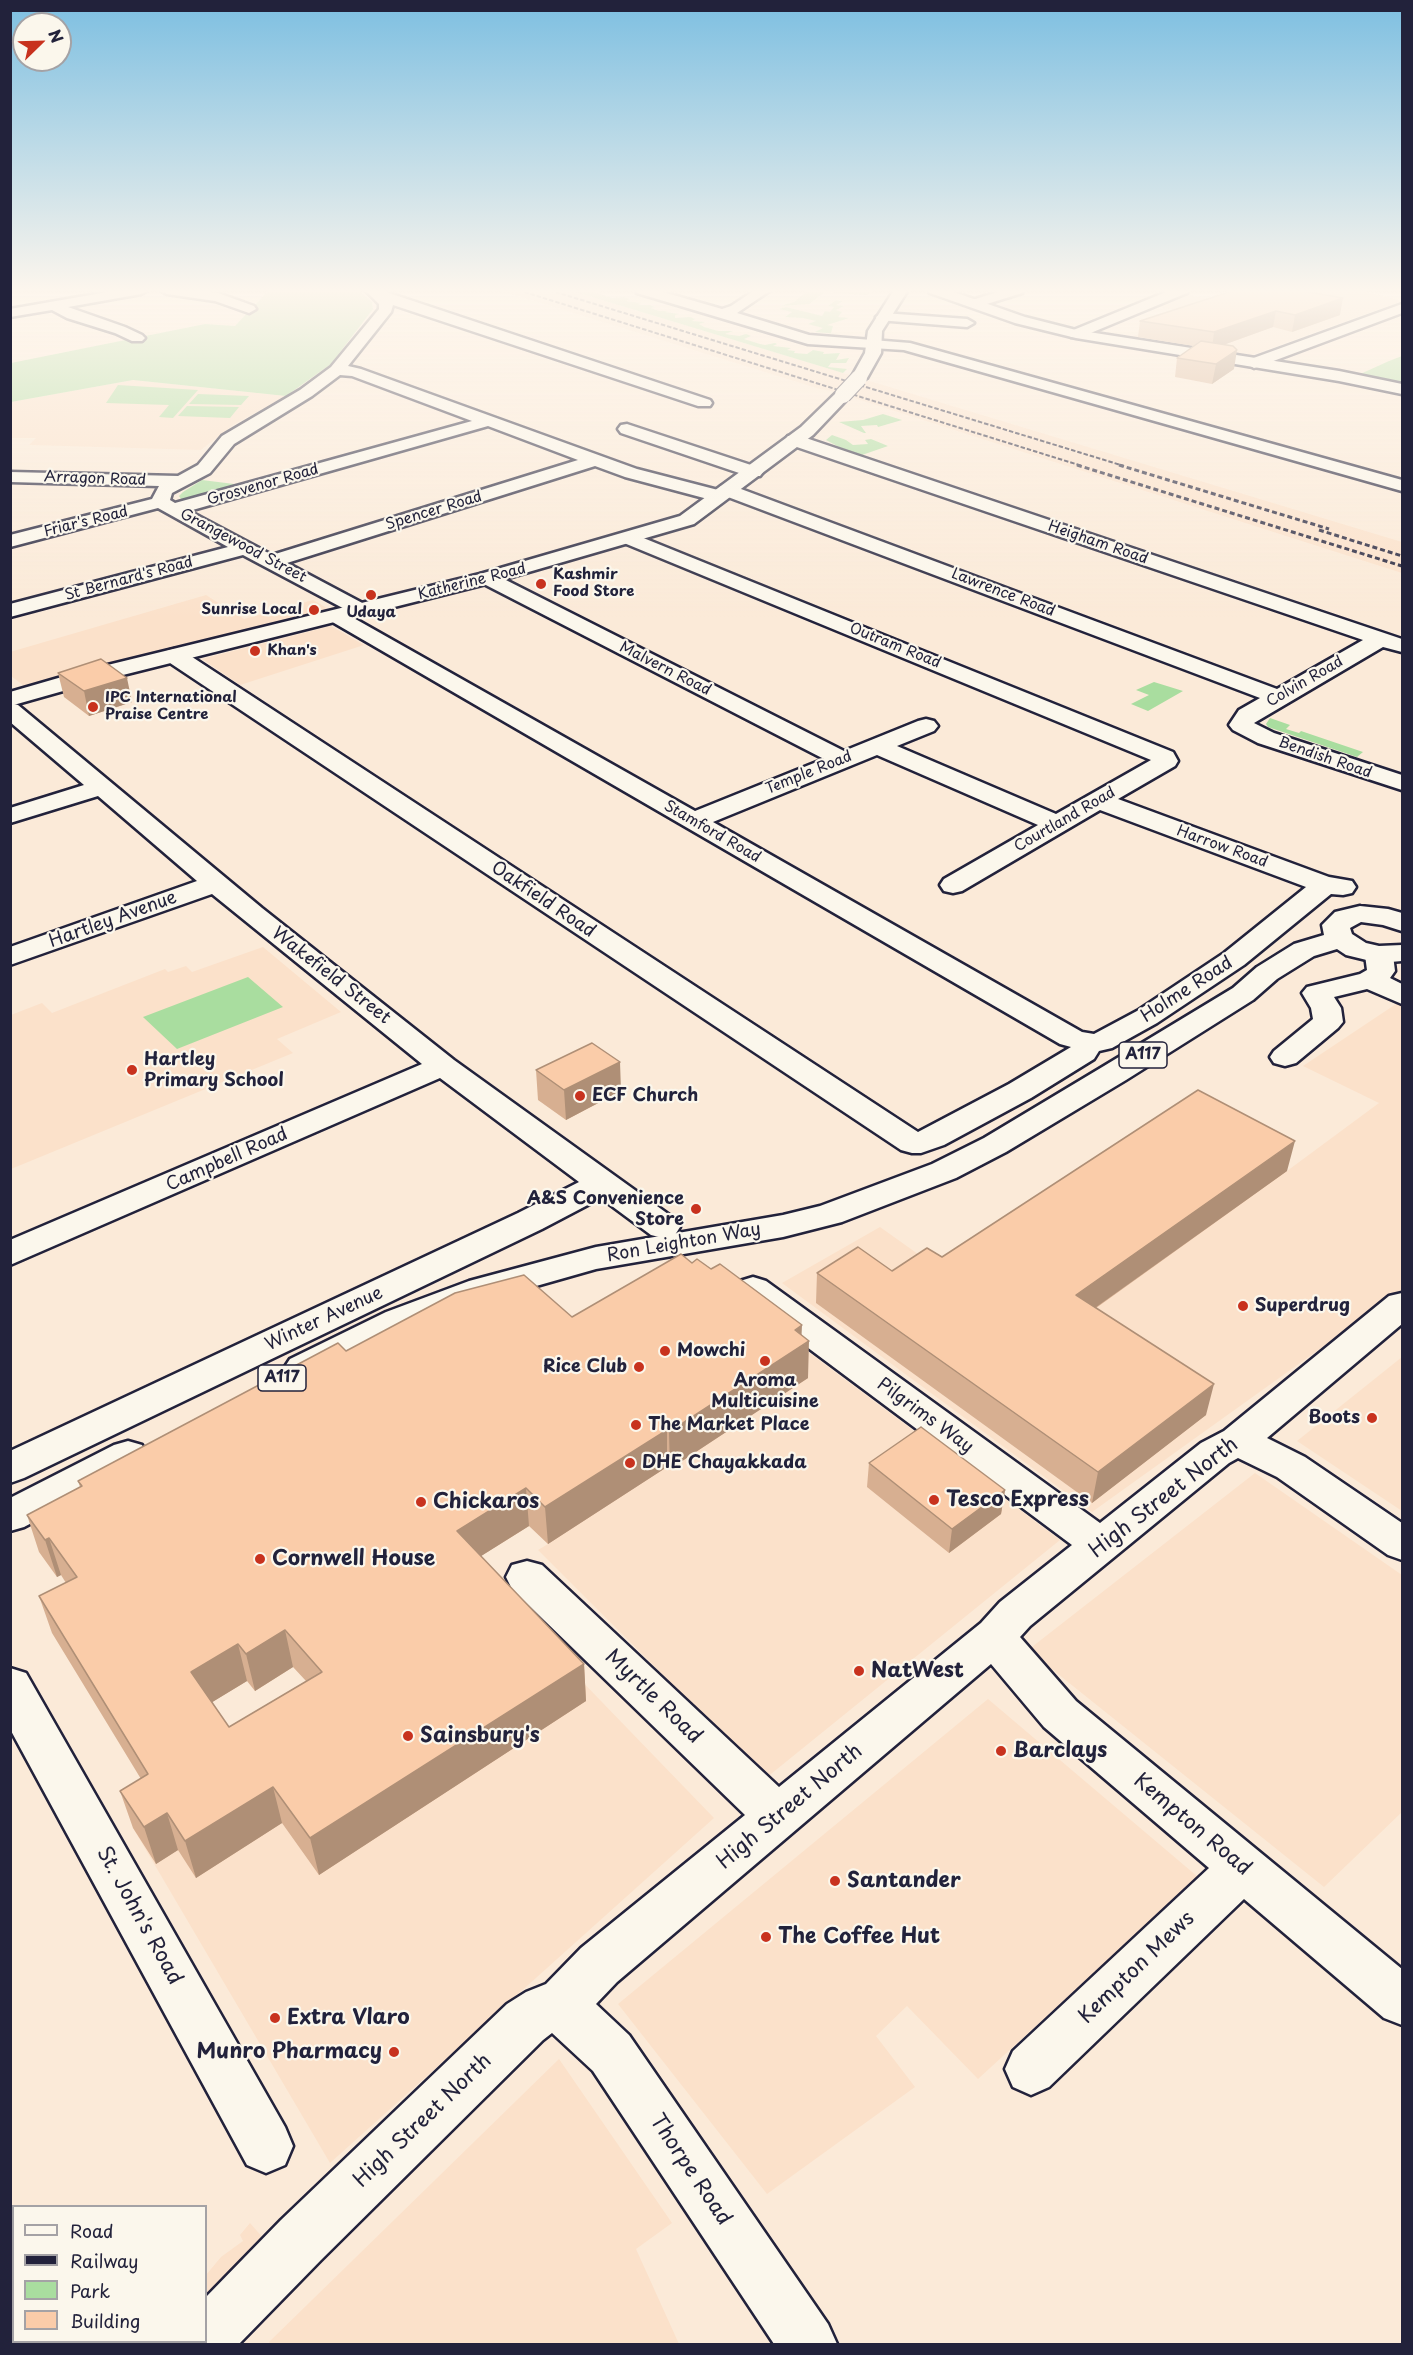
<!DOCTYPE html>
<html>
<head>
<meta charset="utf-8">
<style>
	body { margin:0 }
	#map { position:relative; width:1413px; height:2355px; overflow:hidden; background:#fbead8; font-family:"Playpen Sans",sans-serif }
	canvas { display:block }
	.frame { position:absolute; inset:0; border:12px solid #22223b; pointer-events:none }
	.legend { position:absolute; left:12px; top:2205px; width:195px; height:138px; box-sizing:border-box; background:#fbf7ec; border:2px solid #a4a2a5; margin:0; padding:8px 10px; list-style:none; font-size:18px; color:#22223b }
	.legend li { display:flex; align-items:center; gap:12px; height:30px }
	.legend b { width:30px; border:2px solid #a4a2a5 }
	.north { position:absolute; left:12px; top:12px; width:60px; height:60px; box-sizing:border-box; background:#fbf7ec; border:2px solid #a4a2a5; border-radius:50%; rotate:67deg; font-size:16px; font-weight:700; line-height:24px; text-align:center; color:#22223b }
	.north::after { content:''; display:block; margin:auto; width:21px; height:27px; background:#c8321e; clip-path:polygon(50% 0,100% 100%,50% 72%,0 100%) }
</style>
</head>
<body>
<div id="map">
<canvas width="1413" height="2355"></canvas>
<div class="frame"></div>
<ul class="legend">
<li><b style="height:8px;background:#fbf7ec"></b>Road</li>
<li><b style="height:8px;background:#22223b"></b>Railway</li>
<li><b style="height:16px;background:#a9dd9f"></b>Park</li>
<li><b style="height:16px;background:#facca9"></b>Building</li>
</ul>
<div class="north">N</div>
</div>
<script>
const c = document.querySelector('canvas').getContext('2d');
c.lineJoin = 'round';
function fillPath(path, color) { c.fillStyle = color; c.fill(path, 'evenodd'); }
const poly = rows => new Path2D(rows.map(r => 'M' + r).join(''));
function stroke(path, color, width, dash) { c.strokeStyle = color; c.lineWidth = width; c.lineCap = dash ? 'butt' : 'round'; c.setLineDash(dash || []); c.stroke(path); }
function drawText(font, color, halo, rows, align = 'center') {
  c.font = font + ' "Playpen Sans",sans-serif'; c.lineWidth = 4.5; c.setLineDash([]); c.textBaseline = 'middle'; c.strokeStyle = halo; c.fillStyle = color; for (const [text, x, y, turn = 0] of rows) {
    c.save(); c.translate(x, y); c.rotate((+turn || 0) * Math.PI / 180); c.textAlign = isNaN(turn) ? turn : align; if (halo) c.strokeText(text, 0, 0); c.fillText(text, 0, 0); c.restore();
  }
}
const built = poly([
	[499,290,569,290,1402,542,1402,573,832,391,820,389],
	[1221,290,1360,290,1402,301,1247,357,1125,338,1208,316,1158,307,1187,295,1237,304,1253,296],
	[133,380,286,396,233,425,201,450,29,445,36,438,11,438,11,402],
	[206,595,244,619,313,600,332,611,81,672,27,688,11,676,10,652],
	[331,626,364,645,240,685,202,659],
	[263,947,341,1012,277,1039,293,1053,11,1169,11,1015,42,1003,52,1013,165,969,168,972,186,966,192,972],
	[1402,994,1402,1290,1092,1512,782,1283,880,1227,946,1274,1186,1112,1287,1171,1379,1103,1303,1066,1396,1004],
	[717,1284,1060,1540,766,1778,538,1550,548,1544,529,1525],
	[1402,1357,1402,1511,1297,1441],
	[1255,1473,1402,1575,1402,1812,1324,1887,1028,1650],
	[487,1583,714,1818,330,2163,133,1828,239,1764],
	[988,1699,1198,1877,978,2079,907,2006,876,2036,915,2087,767,2194,618,2004],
	[559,2059,672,2223,636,2249,679,2344,270,2344,269,2342],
	[250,2223,272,2248,206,2324,206,2275,221,2257,243,2241,240,2235]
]);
const green = poly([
	[269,290,358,290,372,302,373,309,331,364,286,396,133,380,11,402,11,363,205,324,235,326],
	[569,290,597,290,600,291,595,293,613,298,624,297,630,299,626,301,641,303,638,304,641,305,650,305,655,307,651,308,659,311,668,311,665,312,679,314,675,315,675,318,690,317,695,319,692,321,705,322,699,324,704,327,718,331,733,331,725,334,739,336,746,334,751,336,744,339,760,344,765,345,775,343,777,344,773,346,791,348,787,350,795,351,794,353,807,354,813,350,824,352,823,354,840,353,836,360,849,358,846,363,852,363,831,363,828,367,847,369,843,373],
	[809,290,874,290,867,295,825,292,809,304,781,306,794,302],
	[836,300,843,301,836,305,844,306,836,310,842,312,838,317,849,318,827,325,833,326,831,333,839,334,815,332,823,328,808,324,816,321,803,318,785,317,792,312,779,309,786,307,822,316,825,311,830,312,834,307,828,306],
	[1402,356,1402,385,1358,375,1389,361],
	[118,385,198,390,173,418,159,417,169,405,106,403],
	[198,394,249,396,241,405,189,404],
	[187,406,239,407,230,418,178,416],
	[883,414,902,420,878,427,877,425,861,426,866,433,864,433,839,422,863,420],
	[832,435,846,440,853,445,868,444,865,440,871,439,888,446,862,455,839,447,826,440],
	[202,480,242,485,190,499,181,499,179,496,183,492],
	[1154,682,1183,691,1148,711,1131,704,1149,695,1136,690],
	[1270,718,1290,725,1286,729,1299,733,1301,731,1363,752,1357,757,1268,727,1266,724],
	[248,977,283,1007,177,1049,143,1017]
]);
const street = poly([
	[119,290,148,290,141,294,68,307,125,327,142,335,145,338,142,341,132,341,115,333,67,318,52,310,10,317,10,309,119,290],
	[160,290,195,290,218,293,254,306,256,309,249,313,215,301,167,294,160,290],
	[365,290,380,290,710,400,712,403,710,406,698,406,393,305,391,312,348,366,361,369,637,469,718,490,721,486,733,486,1277,689,1363,640,788,444,785,440,788,436,800,436,1402,639,1402,652,1383,647,1254,723,1274,733,1402,775,1402,790,1258,743,1233,730,1229,725,1239,710,1260,698,728,497,719,502,625,477,595,466,287,563,368,606,371,610,368,614,361,616,354,614,243,555,10,617,10,604,228,547,158,508,10,547,10,535,152,499,159,486,10,482,10,472,178,476,198,465,222,436,300,390,331,367,379,309,379,304,365,290],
	[340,375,352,376,472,421,175,503,170,500,172,493,210,473,234,444,312,396,340,375],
	[488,426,578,460,272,555,189,511,488,426],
	[635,290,656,290,722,309,731,306,755,290,771,290,737,313,809,335,910,343,1402,480,1402,491,904,350,808,344,637,293,635,290],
	[1004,290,1024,290,1022,293,974,308,967,304,969,301,1004,290],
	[1171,290,1189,290,1187,293,1081,337,1071,337,1069,334,1071,331,1171,290],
	[1402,304,1402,313,1260,366,1254,368,1246,363,1248,360,1402,304],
	[883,313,967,319,974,323,967,327,878,320,876,317,883,313],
	[627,424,760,468,763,472,760,476,748,476,621,433,618,429,621,425,627,424],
	[631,533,1173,752,1178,761,1175,766,1118,799,1329,877,1352,881,1356,887,1352,893,1343,895,1331,894,1244,965,1157,1023,1112,1048,1099,1051,1094,1059,1031,1098,944,1145,921,1153,912,1153,901,1150,167,661,164,656,167,651,175,649,183,651,918,1132,1009,1084,1071,1047,1060,1044,329,620,325,616,329,612,336,610,343,612,695,811,824,759,480,582,477,578,480,574,494,574,844,751,918,721,926,719,934,721,938,726,934,731,897,746,1056,814,1151,760,624,543,621,539,624,535,631,533],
	[877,755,1038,825,944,879,940,885,944,891,953,893,962,891,1100,810,1306,887,1224,953,1137,1011,1094,1034,1082,1032,713,822,877,755],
	[10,703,18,705,262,908,454,1060,675,1219,680,1227,675,1235,663,1238,651,1235,601,1198,542,1229,24,1478,10,1483,10,1451,518,1213,579,1182,440,1078,10,1265,10,1240,422,1064,212,894,10,965,10,947,197,881,98,796,10,823,10,808,84,785,10,722,10,703],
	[1379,947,1389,949,1393,955,1395,971,1390,978,1402,984,1402,1004,1367,989,1334,997,1341,1008,1343,1022,1338,1028,1296,1063,1285,1066,1274,1063,1270,1057,1274,1051,1313,1019,1311,1008,1302,993,1307,987,1360,974,1367,970,1365,955,1369,949,1379,947],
	[753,1277,766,1281,1100,1523,1201,1443,1224,1431,1389,1296,1402,1293,1402,1324,1267,1438,1305,1457,1402,1523,1402,1560,1388,1555,1277,1477,1238,1458,1229,1463,1030,1626,1020,1637,1076,1701,1402,1969,1402,2025,1384,2018,1244,1899,1049,2087,1031,2095,1013,2087,1005,2069,1013,2051,1209,1868,1044,1727,991,1664,617,1982,596,2004,629,2035,828,2324,837,2344,774,2344,593,2071,552,2033,543,2040,321,2260,239,2344,180,2344,179,2342,206,2342,206,2297,281,2220,507,2004,526,1992,546,1984,581,1948,745,1815,512,1589,506,1577,512,1565,527,1561,542,1565,779,1787,981,1623,1000,1602,1072,1545,740,1297,735,1289,740,1281,753,1277],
	[10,1668,26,1673,285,2127,293,2146,285,2165,266,2173,247,2165,10,1729,10,1668]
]);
const secondary = poly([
	[894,290,908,290,882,331,881,353,867,378,859,383,853,381,851,378,865,353,868,331,894,290],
	[928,290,948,290,1025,317,1076,330,1339,371,1402,384,1402,394,1339,381,1076,338,1015,323,930,293,928,290],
	[843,390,851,395,813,435,694,524,494,582,95,682,10,706,10,692,79,672,480,574,680,516,801,427,837,392,843,390]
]);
const primary = poly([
	[1360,906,1388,909,1402,913,1402,931,1383,925,1361,922,1350,928,1352,934,1366,943,1379,946,1402,945,1402,961,1379,963,1346,955,1337,949,1314,956,1277,979,1253,1000,1126,1080,1006,1152,956,1178,842,1222,783,1237,596,1269,494,1298,412,1330,316,1377,303,1381,290,1377,284,1368,290,1359,386,1312,469,1281,596,1247,783,1215,820,1206,932,1164,984,1138,1104,1066,1233,988,1257,967,1294,944,1324,935,1322,925,1335,912,1360,906],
	[128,1441,142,1445,147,1455,142,1465,24,1527,10,1531,10,1498,114,1445,128,1441]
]);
const railFar1 = poly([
	[518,290,1082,466],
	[549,290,1124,466]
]);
const rail = poly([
	[1077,465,1402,566],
	[1119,465,1329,529],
	[1319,530,1402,556]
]);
const secondaryBridge = poly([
	[843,395,859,378]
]);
const wall = poly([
	[1235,290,1340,315,1292,332,1273,327,1223,345,1234,369,1212,384,1175,377,1177,358,1194,346,1138,337,1140,321],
	[58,673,132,702,89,716,64,697],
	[536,1070,621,1091,566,1120,538,1100],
	[1287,1171,1096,1308,1206,1415,1092,1503,816,1303,817,1273,892,1271],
	[692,1263,802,1335,808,1378,670,1469,667,1467,548,1544,529,1526,481,1556,584,1664,586,1701,319,1875,282,1823,196,1878,178,1850,156,1864,133,1828,120,1791,141,1779,52,1633,39,1596,66,1583,61,1575,57,1577,39,1552,27,1515,80,1487,78,1481,346,1351,572,1317],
	[293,1667,306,1681,229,1727,212,1702,247,1681,255,1691],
	[869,1463,1005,1490,1001,1514,949,1553,867,1487]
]);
const shadedWall = poly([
	[1343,298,1340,315,1292,332,1295,315],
	[1276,311,1273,327,1212,349,1214,332],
	[1237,350,1234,369,1212,384,1216,364],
	[127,678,132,702,89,716,84,691],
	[620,1062,621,1091,566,1120,564,1090],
	[1295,1141,1287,1171,1071,1325,1076,1295],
	[802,1325,801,1347,809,1341,808,1378,670,1469,669,1432,795,1330],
	[1214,1384,1206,1415,1092,1503,1098,1472],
	[667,1430,667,1467,548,1544,545,1507],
	[526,1488,529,1526,462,1568,457,1531],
	[1005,1490,1001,1514,949,1553,952,1529],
	[49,1538,61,1575,57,1577,45,1540],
	[285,1630,293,1667,255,1691,246,1654],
	[238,1644,247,1681,201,1709,191,1672],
	[584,1664,586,1701,319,1875,310,1838],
	[273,1787,282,1823,196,1878,185,1841],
	[167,1813,178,1850,156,1864,144,1827]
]);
const building = poly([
	[1235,290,1241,291,1244,290,1297,290,1343,298,1295,315,1276,311,1214,332,1140,321,1235,290],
	[1201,341,1233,346,1237,350,1216,364,1177,358,1201,341],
	[101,659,127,678,84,691,58,673,101,659],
	[592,1043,620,1062,564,1090,536,1070,592,1043],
	[1198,1090,1295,1141,1076,1295,1214,1384,1098,1472,817,1273,858,1247,892,1271,927,1248,942,1257,1198,1090],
	[681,1254,692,1263,697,1259,711,1269,720,1264,802,1325,795,1330,809,1341,669,1432,667,1430,545,1507,526,1488,457,1531,584,1664,310,1838,273,1787,185,1841,167,1813,144,1827,120,1791,148,1774,39,1596,77,1577,49,1538,45,1540,27,1515,82,1486,78,1481,338,1343,346,1351,455,1293,524,1275,572,1317,681,1254],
	[285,1630,322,1672,229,1727,191,1672,238,1644,246,1654,285,1630],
	[921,1427,1005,1490,952,1529,869,1463,921,1427]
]);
const markers = [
	[541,584,6,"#c8321e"],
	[371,595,6,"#c8321e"],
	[314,610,6,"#c8321e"],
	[255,651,6,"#c8321e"],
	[93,707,6,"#c8321e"],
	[132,1070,6,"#c8321e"],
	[580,1096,6,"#c8321e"],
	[696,1209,6,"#c8321e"],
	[1243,1306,6,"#c8321e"],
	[665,1351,6,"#c8321e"],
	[765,1361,6,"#c8321e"],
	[639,1367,6,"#c8321e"],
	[1372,1418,6,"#c8321e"],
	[636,1425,6,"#c8321e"],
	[630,1463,6,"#c8321e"],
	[934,1500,6,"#c8321e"],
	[421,1502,6,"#c8321e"],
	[260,1559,6,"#c8321e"],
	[859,1671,6,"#c8321e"],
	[408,1736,6,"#c8321e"],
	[1001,1751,6,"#c8321e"],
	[835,1881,6,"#c8321e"],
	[766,1937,6,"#c8321e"],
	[275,2018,6,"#c8321e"],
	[394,2052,6,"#c8321e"]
];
const farStreetnames = [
	["Arragon Road",95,479,2],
	["Grosvenor Road",263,485,-16],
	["Spencer Road",434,511,-17],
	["Friar's Road",86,522,-14],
	["Heigham Road",1098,543,19],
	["Grangewood Street",243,546,28],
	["St Bernard's Road",129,579,-15],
	["Katherine Road",472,582,-14],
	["Lawrence Road",1003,593,21],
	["Outram Road",895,646,22],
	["Malvern Road",665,669,27],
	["Colvin Road",1305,682,-30],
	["Bendish Road",1325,758,19],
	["Temple Road",809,773,-22],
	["Courtland Road",1065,820,-30],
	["Stamford Road",712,832,30],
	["Harrow Road",1222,847,20]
];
const farPoinames = [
	["Kashmir",553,575],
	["Food Store",553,592],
	["Sunrise Local",302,610,"right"],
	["Udaya",371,613,"center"],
	["Khan's",267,651],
	["IPC International",105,698],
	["Praise Centre",105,715]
];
const shields = [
	[1143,1055,48],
	[282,1378,48]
];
const shieldNames = [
	["A117",1143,1055],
	["A117",282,1378]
];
const streetNames = [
	["Oakfield Road",543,900,34],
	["Hartley Avenue",113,920,-20],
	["Wakefield Street",331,976,38],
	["Holme Road",1187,990,-33],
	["Campbell Road",227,1160,-24],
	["Ron Leighton Way",684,1243,-10],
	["Winter Avenue",324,1319,-25],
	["Pilgrims Way",925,1416,36]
];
const poiNames = [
	["Hartley",144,1060],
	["Primary School",144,1081],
	["ECF Church",592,1096],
	["A&S Convenience",684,1199,"right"],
	["Store",684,1220,"right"],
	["Superdrug",1255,1306],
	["Mowchi",677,1351],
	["Rice Club",627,1367,"right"],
	["Aroma",765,1381,"center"],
	["Multicuisine",765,1402,"center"],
	["Boots",1360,1418,"right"],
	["The Market Place",648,1425],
	["DHE Chayakkada",642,1463]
];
const nearStreetnames = [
	["High Street North",1164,1498,-38],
	["Myrtle Road",653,1697,44],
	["High Street North",790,1807,-40],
	["Kempton Road",1192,1825,40],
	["St. John's Road",139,1916,61],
	["Kempton Mews",1137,1968,-44],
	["High Street North",423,2121,-44],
	["Thorpe Road",690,2170,56]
];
const nearPoinames = [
	["Tesco Express",946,1500],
	["Chickaros",433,1502],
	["Cornwell House",272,1559],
	["NatWest",871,1671],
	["Sainsbury's",420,1736],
	["Barclays",1013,1751],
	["Santander",847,1881],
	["The Coffee Hut",778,1937],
	["Extra Vlaro",287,2018],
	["Munro Pharmacy",382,2052,"right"]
];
fillPath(built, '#fbe1ca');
fillPath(green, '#a9dd9f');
stroke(street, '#22223b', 5);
stroke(secondary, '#22223b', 5);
stroke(primary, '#22223b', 5);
fillPath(street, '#fbf7ec');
fillPath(secondary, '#fbf7ec');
fillPath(primary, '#fbf7ec');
stroke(railFar1, '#22223b', 2, [4.5, 2]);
stroke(rail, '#22223b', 3, [5, 3]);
stroke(secondaryBridge, '#22223b', 18, []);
stroke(secondaryBridge, '#fbf7ec', 16);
fillPath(wall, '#d7af91');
fillPath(shadedWall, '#af8f76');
fillPath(building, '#facca9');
stroke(building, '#af8f76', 1.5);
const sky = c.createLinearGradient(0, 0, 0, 619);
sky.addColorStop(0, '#7dbfe1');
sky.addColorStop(0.47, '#fdf6ed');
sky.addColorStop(1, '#fdf6ed00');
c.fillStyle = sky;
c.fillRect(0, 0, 1413, 619);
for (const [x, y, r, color] of markers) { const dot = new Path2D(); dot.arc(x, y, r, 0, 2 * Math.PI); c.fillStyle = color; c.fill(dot); stroke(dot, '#fbf7ec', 2); }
drawText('15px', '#22223b', '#fbf7ec', farStreetnames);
drawText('bold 15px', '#22223b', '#fbf7ec', farPoinames, 'left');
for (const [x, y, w] of shields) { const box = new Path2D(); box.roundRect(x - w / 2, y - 13, w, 26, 4.5); c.fillStyle = '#fbf7ec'; c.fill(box); stroke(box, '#22223b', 1.5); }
drawText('bold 16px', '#22223b', null, shieldNames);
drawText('18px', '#22223b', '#fbf7ec', streetNames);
drawText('bold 18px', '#22223b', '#fbf7ec', poiNames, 'left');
drawText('21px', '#22223b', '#fbf7ec', nearStreetnames);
drawText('bold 21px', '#22223b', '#fbf7ec', nearPoinames, 'left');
</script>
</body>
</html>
